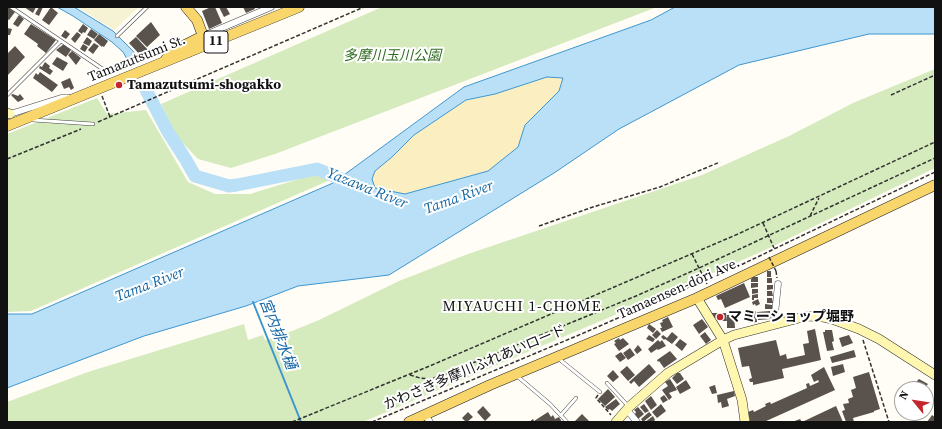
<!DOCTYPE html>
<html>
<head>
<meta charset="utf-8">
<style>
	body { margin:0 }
	#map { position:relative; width:942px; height:429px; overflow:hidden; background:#fffdf5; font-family:"Source Serif 4",serif }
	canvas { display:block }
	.frame { position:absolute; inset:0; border:8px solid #111; pointer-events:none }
	.north { position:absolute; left:894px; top:381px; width:40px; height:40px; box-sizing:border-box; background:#fff; border:1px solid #a0a0a0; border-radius:50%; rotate:300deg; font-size:11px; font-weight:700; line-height:16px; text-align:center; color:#111 }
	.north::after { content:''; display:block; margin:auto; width:14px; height:18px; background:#c4262e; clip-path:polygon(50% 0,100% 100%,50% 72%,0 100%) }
</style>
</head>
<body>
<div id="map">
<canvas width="942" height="429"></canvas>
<div class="frame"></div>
<div class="north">N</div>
</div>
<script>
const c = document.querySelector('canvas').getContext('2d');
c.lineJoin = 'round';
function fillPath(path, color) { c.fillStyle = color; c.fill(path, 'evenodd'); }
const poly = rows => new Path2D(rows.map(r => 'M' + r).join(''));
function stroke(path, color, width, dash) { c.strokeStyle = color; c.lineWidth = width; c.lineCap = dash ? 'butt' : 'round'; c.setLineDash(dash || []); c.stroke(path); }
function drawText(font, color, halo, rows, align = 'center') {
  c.font = font + ' "Source Serif 4","Noto Sans JP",serif'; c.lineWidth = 4; c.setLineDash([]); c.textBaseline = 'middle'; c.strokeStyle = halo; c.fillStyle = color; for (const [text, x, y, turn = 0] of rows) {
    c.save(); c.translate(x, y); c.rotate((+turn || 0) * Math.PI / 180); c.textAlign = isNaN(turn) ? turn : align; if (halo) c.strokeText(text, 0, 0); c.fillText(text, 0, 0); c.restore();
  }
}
const farmland = poly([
	[77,7,139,7,114,30]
]);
const green = poly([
	[382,7,657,7,275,154,231,168,198,159,177,137,161,104],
	[935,69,935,168,763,251,697,280,363,422,7,422,7,402,88,372,244,324,248,340,263,335,265,340,275,338,319,320,399,281,468,254,702,175,789,136,853,103],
	[97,98,107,114,146,110,188,182,215,194,250,194,315,174,329,177,330,180,31,311,7,312,7,134]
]);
const sand = poly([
	[547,77,563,78,559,91,525,125,518,147,488,171,405,194,375,188,372,179,375,171,392,157,414,135,466,100,495,94]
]);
const water = poly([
	[57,7,74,7,113,31,134,52,140,62,131,66,123,52,112,42,73,16,57,7],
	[675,7,935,7,935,34,869,34,739,65,619,129,554,173,389,275,298,286,246,306,144,336,7,388,7,314,32,314,333,183,464,87,651,20,675,7],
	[547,77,563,78,559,91,525,125,518,147,488,171,405,194,375,188,372,179,375,171,392,157,414,135,466,100,495,94,547,77]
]);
const stream = poly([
	[253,302,301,422]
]);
const river = poly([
	[145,88,168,132,186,160,195,176,229,186,237,185,317,169,356,185]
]);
const building = poly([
	[8,7,15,12,9,20,7,19],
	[24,7,36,7,33,13],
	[39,7,43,7,39,16,35,14],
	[51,7,58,13,49,25,42,20],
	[211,7,215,7,222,23,209,29,202,11],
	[219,7,226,7,230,14,224,17],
	[243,7,254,7,255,9,246,13],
	[19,15,24,19,18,27,13,24],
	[151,22,160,35,147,47,136,36],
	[31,24,56,40,46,53,37,46,38,44,24,34],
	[83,24,88,28,85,33,83,32,82,34,78,31],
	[7,28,12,29,10,35,7,35],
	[91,29,98,34,94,39,87,35],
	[65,30,70,34,66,39,61,36],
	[77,32,81,35,75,43,71,39],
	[99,34,108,41,104,47,102,46,102,47,94,40],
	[87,37,92,41,89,46,83,43],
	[136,37,148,50,141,56,129,43],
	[94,43,99,46,93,54,88,50],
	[64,44,71,50,66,57,56,50],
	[83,44,88,47,85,52,80,49],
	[15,46,25,57,7,76,7,54],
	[72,51,81,58,76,65,68,55],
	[57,57,68,63,63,71,52,64],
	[45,62,50,66,49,68,53,71,50,75,39,68,40,66,42,67],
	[40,72,58,85,52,92,33,78,36,73,38,75],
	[70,78,74,88,71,90,69,87,64,89,61,82],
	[13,94,18,96,20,94,24,99,18,102,11,95],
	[767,271,771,271,771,277,767,277],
	[753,277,758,277,758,282,751,282,751,279],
	[767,278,772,278,772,283,767,283],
	[744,283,750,297,725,308,721,299,718,300,716,296],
	[751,283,758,283,758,287,751,288],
	[767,285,773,285,773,289,767,290],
	[752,289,758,289,758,293,752,294],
	[767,291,772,291,773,296,767,296],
	[758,294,758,298,754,298,754,300,752,300,752,295],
	[767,298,772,298,773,303,767,303],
	[758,299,760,304,756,306,755,304,753,305,752,302],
	[765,304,772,305,772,309,765,309],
	[756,311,757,322,749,323,749,320,745,320,745,312],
	[770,311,771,319,758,320,757,312],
	[711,313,726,313,727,321,716,321],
	[734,314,735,328,727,328,727,315],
	[668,317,673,327,662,332,660,328,662,328,660,323,663,322,662,320],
	[702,319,708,327,699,334,693,325],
	[649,324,656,329,653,333,647,328],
	[815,329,821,360,782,369,784,378,753,385,753,382,750,382,749,379,752,378,749,366,742,367,738,348,776,340,780,356,786,354,787,359,805,355,803,344,809,343,807,331],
	[657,330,661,334,656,339,652,335],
	[825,330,832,330,834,341,832,342,834,350,827,351,823,332,825,332],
	[672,332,678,337,672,344,665,339,664,340,661,337,663,335,667,338],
	[705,332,711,340,706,344,700,336],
	[649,335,655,339,653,342,646,339],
	[849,335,853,343,842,347,839,338],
	[619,338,620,340,623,338,629,344,619,351,614,344,616,343,614,341],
	[680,339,687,344,682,351,675,345],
	[658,340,660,342,662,340,666,346,658,350,657,349,651,353,648,349],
	[638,345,642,350,637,354,634,350],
	[630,348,635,355,628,360,623,353],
	[854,350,856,357,832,363,830,357],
	[670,351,677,359,664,368,659,361,658,362,657,360],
	[621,352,626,358,620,362,615,356],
	[649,364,656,372,639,387,634,381,631,384,629,382],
	[843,364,845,372,833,376,831,367],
	[627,366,635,375,628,381,620,372],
	[824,367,835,390,764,422,747,422,750,421,748,412,753,410,754,412,766,406,765,404,770,402,771,404,807,388,806,384,809,383,810,386,819,382,818,380,814,382,811,375],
	[613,370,619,377,613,382,607,376],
	[869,372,880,409,874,411,874,412,853,418,854,422,846,422,842,411,845,410,843,404,849,403,848,399,853,397,851,390,856,388,853,377],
	[677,373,680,373,684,379,677,384,672,378],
	[670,379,677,390,669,393,672,397,669,400,662,390,668,386,665,382],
	[919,379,928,384,924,389,911,389,912,388,910,387,913,381,915,383],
	[686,380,691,388,680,394,676,387],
	[715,385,717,393,712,394,709,387],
	[608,389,615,397,605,406,598,399],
	[734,391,735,396,727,399,729,406,722,408,721,402,718,403,717,395],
	[664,395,668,400,663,403,660,398],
	[651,396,657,405,651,410,645,401],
	[616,399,620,404,612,411,610,409,608,410,605,407],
	[644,404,649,411,645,413,640,407],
	[661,404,666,411,657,418,652,412],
	[483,406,491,415,485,421,477,412],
	[836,406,843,422,792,422,800,419,802,422],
	[638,407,644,414,638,419,635,414,636,412,634,410],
	[468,412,473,417,467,422,464,422,465,421,462,418],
	[548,412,551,417,553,415,555,419,559,417,562,422,529,422,533,419,534,421],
	[649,412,652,415,643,422,641,419],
	[582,414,589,421,588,422,574,422],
	[932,415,935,417,935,422,927,422],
	[653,416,655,420,653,422,645,422]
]);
const path = poly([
	[891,95,935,75],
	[102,96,110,117],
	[98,122,364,7],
	[7,159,81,129],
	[810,216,819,198],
	[763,223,774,248],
	[539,226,593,207,660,187,720,162],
	[692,254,707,284],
	[776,271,777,278],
	[863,340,889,422],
	[410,375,420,378,429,379,441,376,636,296,699,268,935,158],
	[598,395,596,398,611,415],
	[292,422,432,365,738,234,935,142],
	[372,422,586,332,705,280,724,273,935,172]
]);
const lane = poly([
	[11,7,107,72],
	[117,36,147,7],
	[7,95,61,41],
	[33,120,93,124],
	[559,359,600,392],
	[517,376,550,404,567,422],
	[607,383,629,407],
	[561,415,576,398]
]);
const street = poly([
	[203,36,271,7],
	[7,115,61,98,71,98],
	[774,324,778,284],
	[627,410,637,422],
	[425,415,430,422]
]);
const secondary = poly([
	[7,113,10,114],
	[697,298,723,340,742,400,745,422],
	[616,422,629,407,668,373,723,340,734,335,807,316,823,317,832,319,859,329,879,339,935,375]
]);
const primary = poly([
	[166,59,177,49,203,36,197,20,186,7],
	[7,126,299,7],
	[409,422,490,385,697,298,935,185]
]);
const pathBridge = poly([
	[769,257,776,271]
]);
const markers = [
	[119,85,4,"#c4262e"],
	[720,317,4,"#c4262e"]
];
const shields = [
	[216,42,24]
];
const shieldNames = [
	["11",216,42]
];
const parkNames = [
	["多摩川玉川公園",392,56]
];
const streetNames = [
	["Tamazutsumi St.",137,59,-22],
	["Tamaensen-dōri Ave.",679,289,-24],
	["かわさき多摩川ふれあいロード",475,368,-23]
];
const poiNames = [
	["Tamazutsumi-shogakko",127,85],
	["マミーショップ堀野",728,317]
];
const waterNames = [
	["Yazawa River",367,189,22],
	["Tama River",459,198,-20],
	["Tama River",150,285,-21],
	["宮内排水樋",277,334,68]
];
const neighbourhoodNames = [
	["MIYAUCHI 1-CHOME",522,307]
];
fillPath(farmland, '#f6f3d4');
fillPath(green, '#d5ebbd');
fillPath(sand, '#fbeec1');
fillPath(water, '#b9e0f7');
stroke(water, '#3f96cf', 1);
stroke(stream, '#3f96cf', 2);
stroke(river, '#b9e0f7', 13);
fillPath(building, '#5a524d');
stroke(lane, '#444', 4);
stroke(street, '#444', 7);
stroke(secondary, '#333', 10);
stroke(primary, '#222', 11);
stroke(path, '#333', 1.5, [4, 2]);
stroke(lane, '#fff', 3);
stroke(street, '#fff', 6);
stroke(secondary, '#fff6b0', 9);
stroke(primary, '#f9d66b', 10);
stroke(pathBridge, '#333', 1.5, [4, 2]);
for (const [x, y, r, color] of markers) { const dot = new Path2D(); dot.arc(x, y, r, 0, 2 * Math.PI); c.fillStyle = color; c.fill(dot); stroke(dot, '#fff', 1.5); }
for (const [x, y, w] of shields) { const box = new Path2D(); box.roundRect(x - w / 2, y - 11, w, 22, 3); c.fillStyle = '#fff'; c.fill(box); stroke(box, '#111', 1); }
drawText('bold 13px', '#111', null, shieldNames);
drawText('italic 14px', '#2f6b1f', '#fff', parkNames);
drawText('14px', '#111', '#fff', streetNames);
drawText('bold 14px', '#111', '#fff', poiNames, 'left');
drawText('italic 15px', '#1768a6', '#fff', waterNames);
c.letterSpacing = '1px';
drawText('15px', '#111', '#fff', neighbourhoodNames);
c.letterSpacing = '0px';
</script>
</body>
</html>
